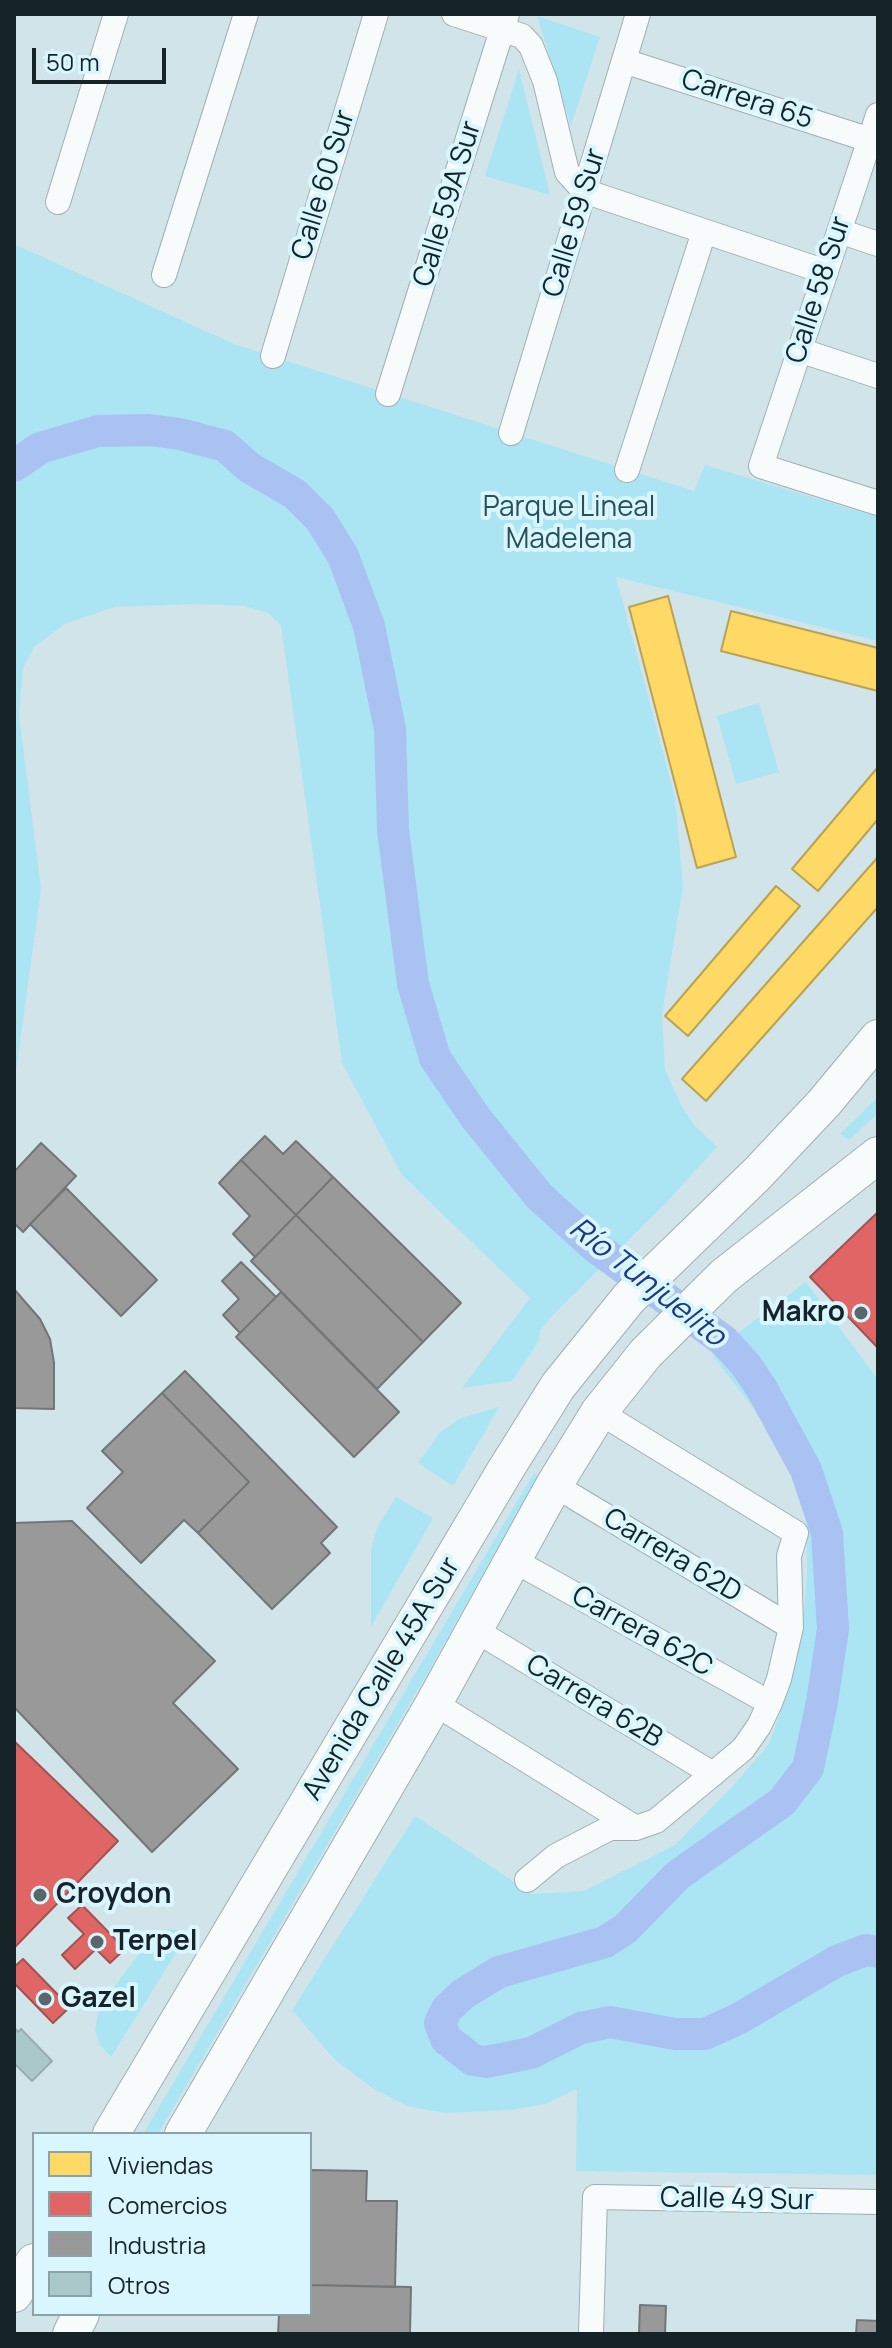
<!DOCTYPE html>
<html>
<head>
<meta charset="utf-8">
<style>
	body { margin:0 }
	#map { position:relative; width:892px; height:2348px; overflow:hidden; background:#d0e4ea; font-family:Manrope,sans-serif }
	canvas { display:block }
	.frame { position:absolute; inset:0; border:16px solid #162427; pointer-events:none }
	.legend { position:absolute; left:32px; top:2132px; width:280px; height:184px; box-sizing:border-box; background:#d9f6fe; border:2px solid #8ba2a8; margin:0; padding:10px 14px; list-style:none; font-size:24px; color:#162427 }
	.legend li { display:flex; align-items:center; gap:16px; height:40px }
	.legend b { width:40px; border:2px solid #8ba2a8 }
	.scale { position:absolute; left:32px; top:48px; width:134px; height:36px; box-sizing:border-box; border:4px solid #162427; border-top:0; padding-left:10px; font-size:24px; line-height:28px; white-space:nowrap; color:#162427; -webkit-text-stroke:6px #d9f6fe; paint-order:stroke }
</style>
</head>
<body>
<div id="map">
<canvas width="892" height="2348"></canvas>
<div class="frame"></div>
<ul class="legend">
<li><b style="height:22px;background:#ffd966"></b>Viviendas</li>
<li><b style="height:22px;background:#e06666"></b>Comercios</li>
<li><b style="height:22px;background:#999"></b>Industria</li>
<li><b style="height:22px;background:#aac8ca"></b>Otros</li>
</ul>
<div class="scale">50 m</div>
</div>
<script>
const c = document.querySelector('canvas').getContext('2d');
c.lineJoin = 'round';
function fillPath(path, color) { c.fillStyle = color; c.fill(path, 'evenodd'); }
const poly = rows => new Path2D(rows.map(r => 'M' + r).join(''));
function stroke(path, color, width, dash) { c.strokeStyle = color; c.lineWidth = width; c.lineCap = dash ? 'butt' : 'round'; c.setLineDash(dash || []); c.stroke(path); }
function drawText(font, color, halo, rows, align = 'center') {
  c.font = font + ' Manrope,sans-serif'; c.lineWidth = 8; c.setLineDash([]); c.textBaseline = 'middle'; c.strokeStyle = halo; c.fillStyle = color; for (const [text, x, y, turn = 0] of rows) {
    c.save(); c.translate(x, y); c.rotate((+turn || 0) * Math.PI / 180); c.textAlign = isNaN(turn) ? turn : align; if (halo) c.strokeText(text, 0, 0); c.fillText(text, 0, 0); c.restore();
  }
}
const green = poly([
	[537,16,600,37,571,126],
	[519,69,550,195,485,176],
	[14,244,234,344,540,442,694,491,705,465,878,517,878,641,616,577,675,797,683,887,662,1014,665,1070,681,1105,694,1125,717,1147,665,1204,552,1316,540,1330,539,1341,512,1381,462,1388,530,1298,402,1175,342,1063,281,625,266,612,244,606,201,604,115,607,66,623,34,647,23,668,19,715,41,889,14,1087],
	[759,703,779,772,736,784,717,716],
	[878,1097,878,1113,849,1140,840,1134],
	[806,1282,878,1380,878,2175,576,2171,577,2089,545,2104,511,2110,446,2113,407,2106,374,2089,335,2060,292,2010,415,1816,532,1894,584,1891,675,1845,732,1787,769,1744,787,1693,802,1638,807,1572,807,1521,790,1471,760,1417,711,1353],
	[499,1407,453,1486,418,1463,440,1432,461,1418],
	[534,1473,538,1476,427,1674,158,2134,143,2134],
	[396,1497,433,1518,371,1627,371,1550,377,1528],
	[168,1929,189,1932,111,2057,100,2045,95,2030,98,2013,106,1998,150,1939]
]);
const homes = poly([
	[668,596,736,857,697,868,629,607,668,596],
	[731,611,878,648,878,691,721,651,731,611],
	[878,767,878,819,818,891,792,869,878,767],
	[878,857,878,907,706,1101,682,1079,878,857],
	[776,886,800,906,688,1036,665,1016,776,886]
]);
const shops = poly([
	[878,1212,878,1348,810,1277,878,1212],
	[14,1741,118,1841,14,1948,14,1741],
	[82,1905,125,1949,110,1963,96,1949,75,1969,62,1955,84,1934,68,1918,82,1905],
	[23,1959,70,2007,53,2023,14,1983,14,1967,23,1959]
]);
const industry = poly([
	[265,1136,283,1154,296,1141,333,1177,296,1215,241,1160,265,1136],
	[41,1143,76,1176,23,1232,14,1223,14,1172,41,1143],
	[241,1160,296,1215,255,1257,233,1234,250,1216,219,1183,241,1160],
	[333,1177,461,1303,423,1342,296,1215,333,1177],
	[66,1188,157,1280,121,1316,30,1224,66,1188],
	[296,1215,423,1342,377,1389,251,1261,296,1215],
	[241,1262,276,1297,240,1333,223,1315,239,1299,222,1281,241,1262],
	[14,1289,40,1319,50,1339,54,1363,54,1409,14,1408,14,1289],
	[281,1292,399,1412,354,1457,236,1337,281,1292],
	[185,1371,337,1527,321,1543,330,1553,272,1609,198,1533,249,1482,162,1393,185,1371],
	[162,1393,249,1482,198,1533,184,1520,141,1563,87,1508,123,1472,102,1451,162,1393],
	[72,1521,215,1661,173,1703,238,1769,152,1852,14,1707,14,1523,72,1521],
	[310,2170,367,2171,366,2201,397,2201,395,2287,310,2285,310,2170],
	[310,2285,411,2287,410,2334,278,2334,279,2314,310,2314,310,2285],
	[640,2305,666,2306,665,2334,639,2334,640,2305],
	[857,2320,878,2321,878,2334,856,2334,857,2320]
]);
const river = poly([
	[14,466,40,448,98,431,149,430,180,434,225,446,250,468,295,494,320,519,343,556,369,626,390,729,393,830,413,984,435,1058,475,1117,539,1196,594,1246,724,1341,746,1365,762,1389,806,1470,827,1533,833,1629,822,1702,808,1768,782,1802,678,1875,625,1929,605,1942,499,1972,463,1994,447,2009,440,2023,446,2039,473,2060,486,2062,531,2053,581,2028,610,2022,675,2034,705,2034,738,2019,837,1961,866,1950,878,1952]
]);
const building = poly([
	[14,2027,18,2032,21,2029,52,2061,32,2081,14,2063,14,2027]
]);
const minor = poly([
	[454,14,522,36,531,46,545,81,567,172,584,191,826,272],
	[624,61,870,140],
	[878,115,761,466,878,503],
	[58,202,116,14],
	[839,231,878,244],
	[164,275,246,14],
	[799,350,878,376],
	[273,356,376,14],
	[388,394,507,14],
	[511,433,638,14],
	[627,470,704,232],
	[554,1485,791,1627],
	[513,1560,770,1703],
	[475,1630,713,1774],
	[434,1703,636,1828],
	[527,1880,556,1856,610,1828,636,1828,656,1821,743,1749,759,1726,770,1703,779,1679,791,1627,789,1556,796,1533,599,1412],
	[591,2334,595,2197,878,2202]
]);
const highway = poly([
	[111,2134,506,1469,558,1386,629,1298,757,1174,824,1103,878,1038],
	[183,2134,434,1703,554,1485,599,1412,646,1353,724,1276,878,1155],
	[14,2294,34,2262],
	[71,2334,81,2314]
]);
const markers = [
	[861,1313,8,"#57676b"],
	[40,1895,8,"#57676b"],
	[97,1942,8,"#57676b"],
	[45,1999,8,"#57676b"]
];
const streetNames = [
	["Carrera 65",747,100,18],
	["Calle 60 Sur",324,185,-73],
	["Calle 59A Sur",448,204,-73],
	["Calle 59 Sur",575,223,-73],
	["Calle 58 Sur",819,290,-72],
	["Carrera 62D",672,1556,31],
	["Carrera 62C",642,1632,29],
	["Avenida Calle 45A Sur",382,1679,-59],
	["Carrera 62B",594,1702,31],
	["Calle 49 Sur",737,2200,1]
];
const parkNames = [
	["Parque Lineal",569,508],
	["Madelena",569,540]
];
const poiNames = [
	["Makro",845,1313,"right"],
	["Croydon",56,1895],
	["Terpel",113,1942],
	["Gazel",61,1999]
];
const waterNames = [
	["Río Tunjuelito",647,1283,38]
];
fillPath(green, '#abe5f4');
fillPath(homes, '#ffd966');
stroke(homes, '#b9a353', 2);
fillPath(shops, '#e06666');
stroke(shops, '#a35253', 2);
fillPath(industry, '#999');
stroke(industry, '#727677', 2);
stroke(river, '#a9c2f2', 32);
fillPath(building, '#aac8ca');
stroke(building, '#9babae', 2);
stroke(minor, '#a0afb3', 26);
stroke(highway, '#a0afb3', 38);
stroke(minor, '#f8fbfc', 24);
stroke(highway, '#f8fbfc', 36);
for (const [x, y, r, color] of markers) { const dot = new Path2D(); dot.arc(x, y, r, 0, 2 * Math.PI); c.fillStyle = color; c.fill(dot); stroke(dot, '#d9f6fe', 3); }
drawText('28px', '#162427', '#d9f6fe', streetNames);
drawText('28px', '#26515c', '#d9f6fe', parkNames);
drawText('bold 28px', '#162427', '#d9f6fe', poiNames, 'left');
drawText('italic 30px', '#1f3882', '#d9f6fe', waterNames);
</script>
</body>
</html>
